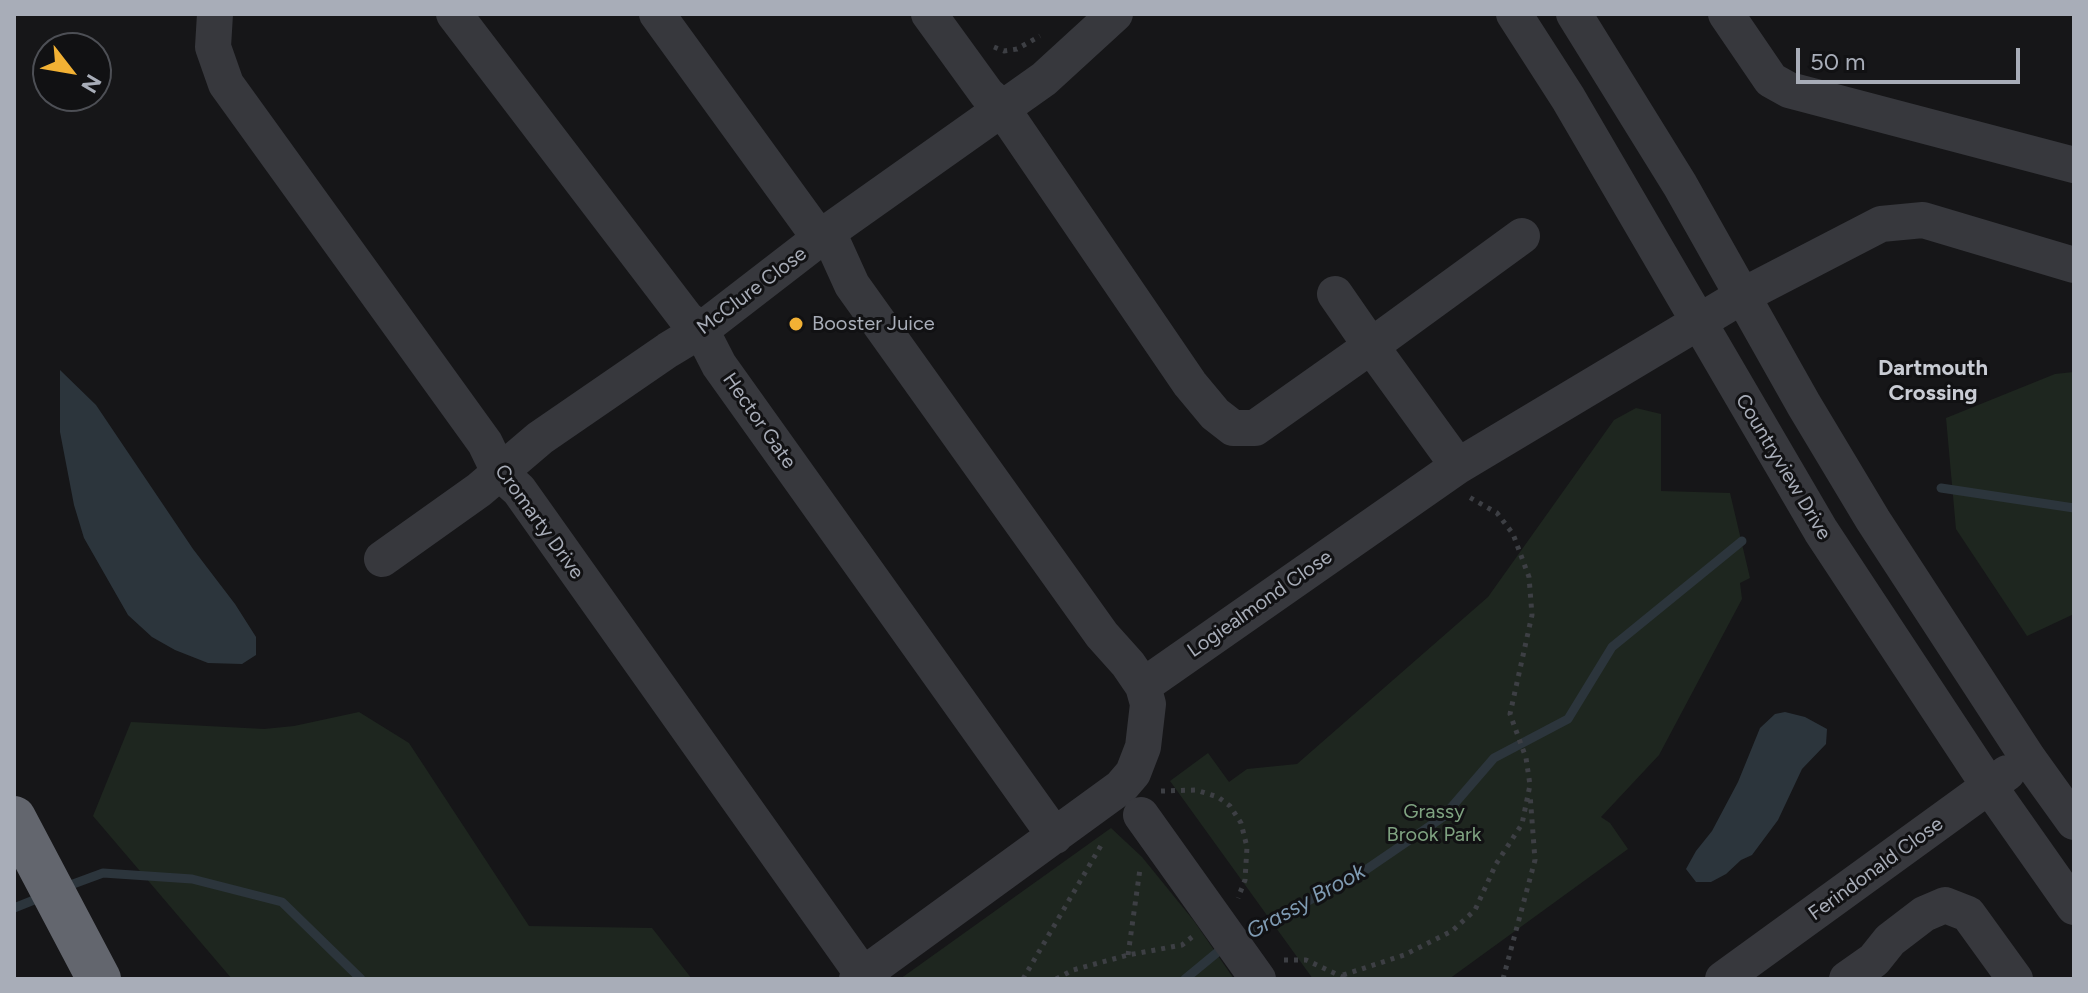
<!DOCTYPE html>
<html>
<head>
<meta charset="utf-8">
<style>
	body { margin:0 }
	#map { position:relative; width:2088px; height:993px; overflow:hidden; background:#161618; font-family:Figtree,sans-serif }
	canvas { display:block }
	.frame { position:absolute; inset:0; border:16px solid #a8adb8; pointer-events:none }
	.north { position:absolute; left:32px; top:32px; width:80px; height:80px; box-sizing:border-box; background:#111113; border:2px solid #4d4f55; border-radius:50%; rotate:121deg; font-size:22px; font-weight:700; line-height:32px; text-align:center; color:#a8adb8 }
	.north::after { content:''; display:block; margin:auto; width:28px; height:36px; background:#f2b134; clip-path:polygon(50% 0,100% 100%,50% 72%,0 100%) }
	.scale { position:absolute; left:1796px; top:48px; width:224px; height:36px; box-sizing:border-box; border:4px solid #a8adb8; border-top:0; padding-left:10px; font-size:24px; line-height:28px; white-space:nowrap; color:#a8adb8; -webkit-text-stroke:6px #111113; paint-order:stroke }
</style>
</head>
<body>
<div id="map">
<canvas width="2088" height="993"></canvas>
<div class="frame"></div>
<div class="north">N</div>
<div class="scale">50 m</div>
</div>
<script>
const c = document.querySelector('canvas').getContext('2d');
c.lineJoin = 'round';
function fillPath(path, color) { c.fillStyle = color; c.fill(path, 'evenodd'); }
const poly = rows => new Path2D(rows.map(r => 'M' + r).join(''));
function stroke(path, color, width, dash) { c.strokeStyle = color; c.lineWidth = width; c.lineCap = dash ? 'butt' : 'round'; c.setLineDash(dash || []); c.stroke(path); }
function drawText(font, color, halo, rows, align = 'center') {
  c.font = font + ' Figtree,sans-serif'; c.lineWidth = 6; c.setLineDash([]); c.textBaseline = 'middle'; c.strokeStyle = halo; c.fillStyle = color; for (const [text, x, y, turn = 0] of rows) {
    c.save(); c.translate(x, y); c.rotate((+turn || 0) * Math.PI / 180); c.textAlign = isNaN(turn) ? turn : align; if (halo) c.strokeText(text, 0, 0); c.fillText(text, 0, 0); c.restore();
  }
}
const green = poly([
	[2074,372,2074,614,2027,636,1956,529,1946,418,2055,374],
	[1636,408,1661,414,1661,491,1730,493,1750,578,1740,583,1742,599,1659,755,1601,817,1610,823,1628,849,1449,979,1313,979,1170,781,1208,753,1229,782,1247,769,1297,764,1488,597,1614,420],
	[359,712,409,743,529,926,652,928,692,979,232,979,93,816,131,722,264,729,294,726],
	[1111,828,1142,857,1194,921,1234,979,900,979]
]);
const water = poly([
	[60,370,96,405,193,549,235,604,256,637,256,655,242,664,208,663,175,650,152,637,128,615,84,538,74,505,60,432],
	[1785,712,1805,717,1827,729,1826,744,1802,769,1778,820,1752,855,1741,860,1726,874,1711,882,1696,882,1686,869,1696,851,1712,831,1738,782,1760,728,1775,714]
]);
const stream = poly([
	[1941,488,2074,508],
	[65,887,103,873,192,879,282,902,361,979],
	[14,908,44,896],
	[1238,939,1367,869,1443,817,1494,758,1568,719,1612,647,1742,541],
	[1185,979,1225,946]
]);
const path = poly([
	[994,47,1004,51,1017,49,1040,36],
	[1161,791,1196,790,1218,797,1230,806,1241,823,1247,847,1245,880,1238,898],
	[1128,955,1140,869],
	[1284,960,1306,960,1347,979],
	[1343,975,1404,955,1452,931,1475,910,1496,864,1522,824,1530,785,1526,758,1510,714,1532,615,1529,577,1513,534,1497,513,1469,497],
	[1023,979,1103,842],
	[1056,979,1073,970,1128,955,1182,945,1192,937],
	[1503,979,1535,860,1530,794]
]);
const minor = poly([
	[215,14,213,47,226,84,485,443,499,472,519,490,863,975],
	[454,14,686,318,701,330,719,365,1055,836],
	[657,14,813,229,828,232,852,285,1102,635,1128,664,1143,686,1148,704,1143,747,1133,773,1121,787,857,979],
	[929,14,987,94,1001,107,1190,384,1215,414,1233,428,1255,428,1371,346,1458,466],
	[1514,14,1568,98,1821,531,1989,786,2074,907],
	[1574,14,1680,185,1804,405,1873,520,2028,758,2074,822],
	[1726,14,1771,80,1789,90,2074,165],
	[1335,294,1371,346,1522,236],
	[382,559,479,490,540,438,668,350,701,330,828,232,1044,79,1115,14],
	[1143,686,1458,466,1742,296,1881,224,1923,220,2074,265],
	[1723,979,2007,773],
	[1847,979,1874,960,1890,940,1924,914,1945,905,1968,914,2015,979]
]);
const highway = poly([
	[14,818,99,979]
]);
const minorBridge = poly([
	[1141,815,1258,979]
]);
const markers = [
	[796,324,8,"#f2b134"]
];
const streetNames = [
	["McClure Close",752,291,-37],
	["Hector Gate",759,421,55],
	["Countryview Drive",1783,467,59],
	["Cromarty Drive",539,522,54],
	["Logiealmond Close",1260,604,-35],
	["Ferindonald Close",1876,869,-36]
];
const poiNames = [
	["Booster Juice",812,324]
];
const parkNames = [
	["Grassy",1434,812],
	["Brook Park",1434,835]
];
const neighbourhoodNames = [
	["Dartmouth",1933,369],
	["Crossing",1933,394]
];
const waterNames = [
	["Grassy Brook",1306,902,-29]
];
fillPath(green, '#1e261f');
fillPath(water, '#2c353c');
stroke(stream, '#2c353c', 9);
stroke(path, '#3d3f44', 5, [4, 6]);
stroke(minor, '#37383d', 36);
stroke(highway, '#63666e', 44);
stroke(minorBridge, '#37383d', 36);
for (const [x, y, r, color] of markers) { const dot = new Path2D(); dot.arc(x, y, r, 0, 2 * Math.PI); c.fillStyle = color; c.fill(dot); stroke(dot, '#111113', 3); }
drawText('20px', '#a8adb8', '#111113', streetNames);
drawText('20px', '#a8adb8', '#111113', poiNames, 'left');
drawText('20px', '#7fa381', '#111113', parkNames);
drawText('bold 22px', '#c9ccd4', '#111113', neighbourhoodNames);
drawText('italic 22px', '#7f9bb3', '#111113', waterNames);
</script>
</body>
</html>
